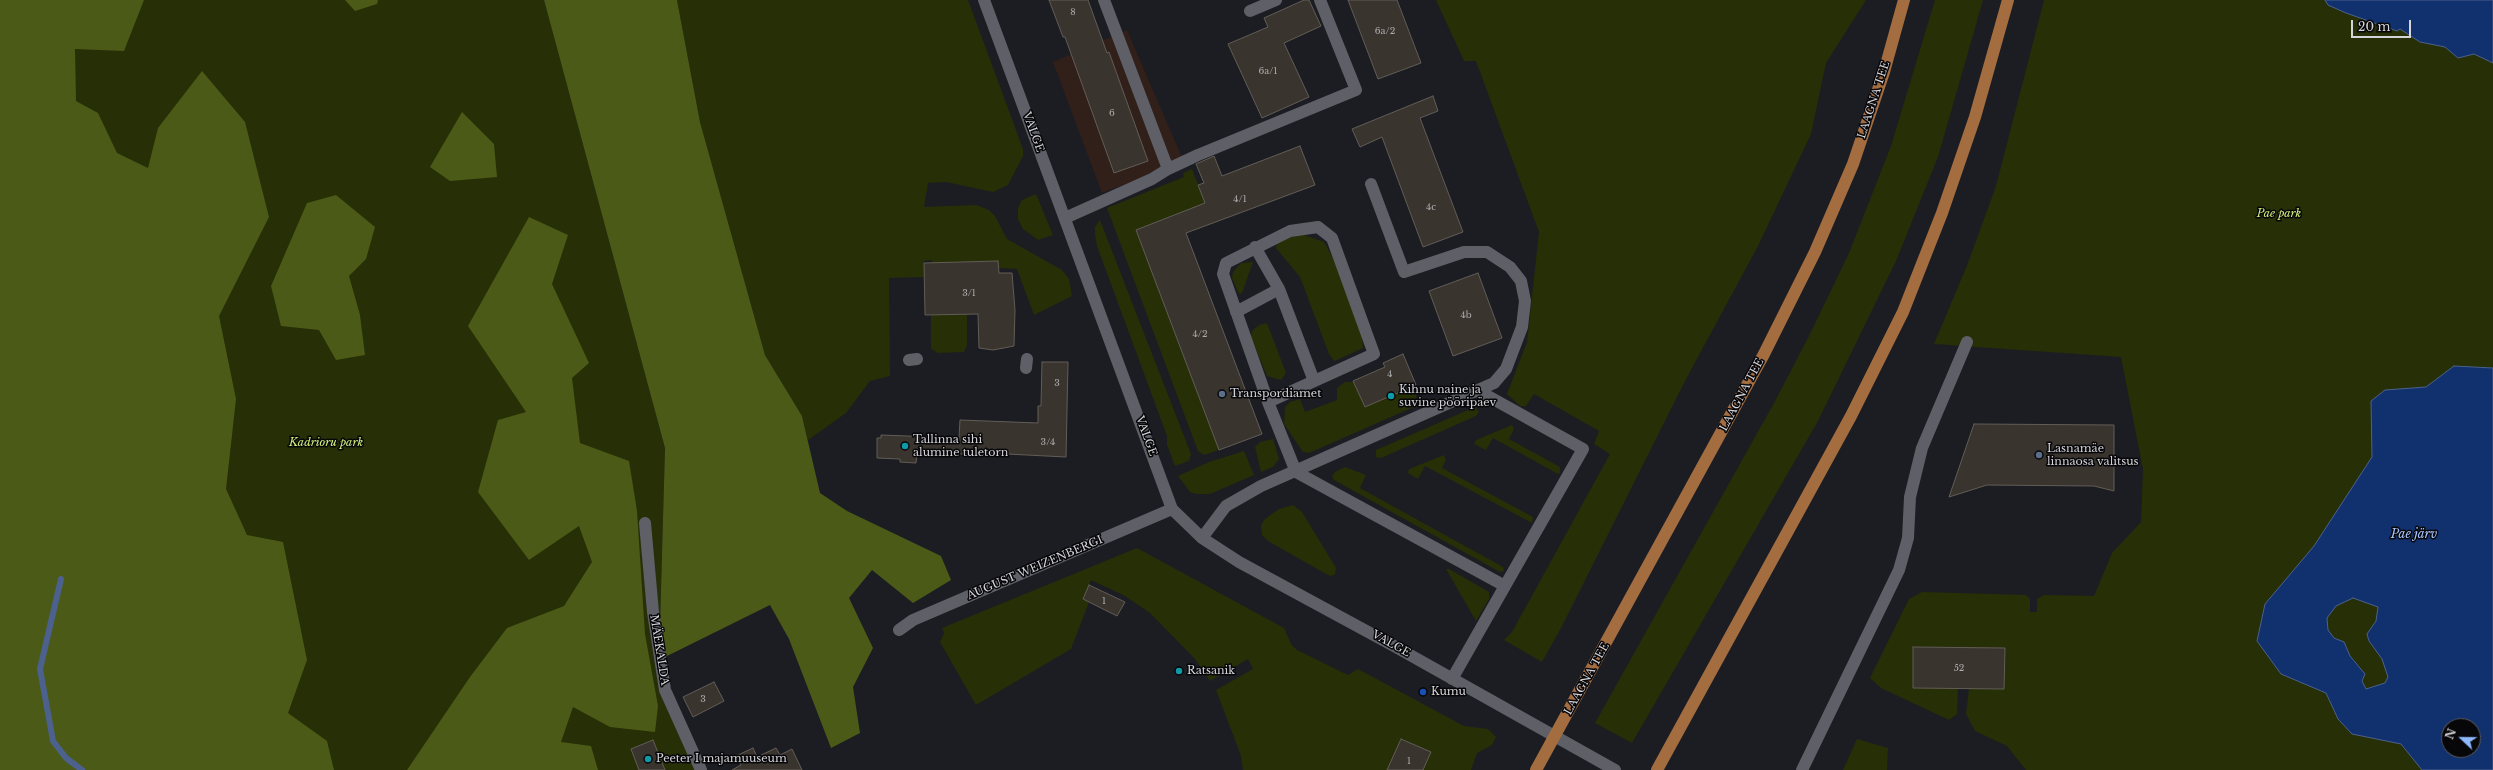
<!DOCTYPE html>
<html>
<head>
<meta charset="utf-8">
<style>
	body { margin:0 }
	#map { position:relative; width:2493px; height:770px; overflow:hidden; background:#1c1d23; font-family:"Libre Baskerville",serif }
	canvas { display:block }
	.north { position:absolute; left:2441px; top:718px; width:40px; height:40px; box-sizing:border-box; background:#07070a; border:1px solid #59595d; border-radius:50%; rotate:292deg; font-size:11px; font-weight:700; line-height:16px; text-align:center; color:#d4d4d9 }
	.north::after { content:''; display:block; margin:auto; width:14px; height:18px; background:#8db9fc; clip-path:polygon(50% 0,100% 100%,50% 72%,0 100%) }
	.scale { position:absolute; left:2351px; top:20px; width:60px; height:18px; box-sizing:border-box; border:2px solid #d4d4d9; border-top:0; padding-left:5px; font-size:12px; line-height:14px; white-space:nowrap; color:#d4d4d9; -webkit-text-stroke:3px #07070a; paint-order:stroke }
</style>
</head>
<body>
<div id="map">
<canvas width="2493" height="770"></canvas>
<div class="north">N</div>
<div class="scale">20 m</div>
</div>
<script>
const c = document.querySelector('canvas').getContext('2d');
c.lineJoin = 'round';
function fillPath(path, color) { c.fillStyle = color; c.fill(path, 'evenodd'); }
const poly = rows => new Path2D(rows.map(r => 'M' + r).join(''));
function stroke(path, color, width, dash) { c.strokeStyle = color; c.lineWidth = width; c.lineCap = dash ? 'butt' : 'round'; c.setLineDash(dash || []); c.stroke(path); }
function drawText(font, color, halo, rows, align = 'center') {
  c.font = font + ' "Libre Baskerville",serif'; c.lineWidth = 3; c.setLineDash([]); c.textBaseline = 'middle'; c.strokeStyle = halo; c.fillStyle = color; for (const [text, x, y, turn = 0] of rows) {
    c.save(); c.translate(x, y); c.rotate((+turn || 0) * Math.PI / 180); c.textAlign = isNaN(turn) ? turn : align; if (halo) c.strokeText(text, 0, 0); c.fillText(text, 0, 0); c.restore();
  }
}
const commercial = poly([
	[1127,30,1184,162,1102,193,1053,62]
]);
const green = poly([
	[0,0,544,0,665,448,659,660,701,770,0,770],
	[677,0,968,0,1023,149,1023,156,1008,185,993,192,946,182,928,183,924,207,976,205,989,210,995,216,1007,239,1062,270,1069,279,1072,296,1034,315,1017,269,999,268,998,261,932,263,932,260,924,261,924,277,889,278,890,376,870,381,846,413,808,440,802,416,765,355,700,122],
	[1436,0,1866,0,1826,63,1811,134,1758,246,1685,381,1561,628,1542,662,1504,640,1512,632,1610,454,1594,444,1599,431,1534,394,1526,406,1520,406,1507,394,1527,342,1539,232,1476,61,1464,61],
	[1935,0,1983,0,1938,157,1896,261,1818,421,1632,743,1595,723,1774,403,1809,336,1849,253,1891,146],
	[2044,0,2493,0,2493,770,2026,770,2007,746,1975,731,1966,714,1969,688,2004,689,2005,648,1913,647,1913,688,1958,688,1957,714,1949,720,1881,688,1870,678,1909,599,1922,592,2026,595,2030,599,2030,612,2037,612,2037,599,2044,595,2094,596,2112,553,2141,522,2143,469,2121,357,1934,344,1968,263,1996,186],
	[2449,726,2473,726,2473,750,2449,750],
	[1192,169,1209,213,1182,223,1179,213,1136,230,1219,450,1204,455,1198,451,1107,208,1184,177,1183,173],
	[1036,194,1053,235,1038,240,1023,229,1018,219,1018,208,1022,200],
	[1100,220,1191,454,1189,461,1175,466,1167,445,1167,436,1097,246,1095,234,1095,227],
	[1301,234,1324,242,1333,258,1362,334,1363,348,1337,360,1334,361,1329,354,1300,277,1276,248,1278,240],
	[1253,262,1242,293,1239,294,1232,278,1233,272,1241,263],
	[967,314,967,345,964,352,938,353,931,349,931,315],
	[1267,323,1286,373,1281,380,1267,376,1251,337,1252,331,1259,325],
	[1345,382,1353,382,1365,407,1416,385,1416,406,1309,453,1303,452,1284,424,1285,407,1290,402,1300,399,1305,412,1337,400,1337,388],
	[1475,407,1479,412,1476,416,1381,458,1376,457,1376,450],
	[1512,425,1514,429,1509,439,1560,467,1560,473,1558,474,1493,438,1486,450,1474,444,1476,440],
	[1273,439,1279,459,1273,467,1261,472,1255,447,1260,442],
	[1244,451,1254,475,1210,494,1196,494,1190,492,1178,476,1209,462],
	[1444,455,1446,460,1442,468,1533,517,1532,523,1425,466,1418,479,1408,473,1409,469],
	[1345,467,1366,475,1360,488,1503,567,1504,571,1500,572,1334,480,1332,477,1335,472],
	[1293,505,1302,512,1336,568,1335,574,1331,576,1326,574,1268,541,1262,535,1261,525,1265,519,1279,509],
	[1137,548,1284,628,1291,644,1297,650,1348,675,1358,669,1464,726,1488,729,1496,737,1492,745,1477,753,1471,770,1243,770,1241,756,1216,690,1253,669,1248,659,1210,681,1195,659,1150,613,1125,596,1091,580,1083,599,1089,602,1071,649,976,705,940,642,944,633,942,628],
	[1446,569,1449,569,1489,592,1489,599,1476,621],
	[1857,739,1888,748,1887,770,1843,770]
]);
const forest = poly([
	[0,0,144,0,124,51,75,49,76,101,98,113,117,153,148,168,158,128,202,71,245,122,269,217,219,316,236,399,226,489,247,535,283,542,307,660,288,713,327,741,334,770,0,770],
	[345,0,378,0,377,4,355,11],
	[544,0,677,0,700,122,765,355,802,416,820,493,847,511,941,556,951,580,913,603,872,570,849,598,873,648,853,687,860,733,831,748,789,639,770,605,659,660,665,448],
	[462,112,494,144,497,177,450,181,430,167],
	[336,195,375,227,366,259,349,276,360,315,365,355,336,360,319,330,281,326,271,286,307,203],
	[529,217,568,235,552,284,589,363,572,378,580,443,629,461,637,511,645,634,658,706,655,732,610,727,573,707,561,742,591,746,598,770,407,770,470,677,507,628,564,606,592,562,579,526,529,560,478,492,498,420,526,412,468,326]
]);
const water = poly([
	[2325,0,2493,0,2493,63,2474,54,2458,58,2445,47,2420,42,2400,29,2397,31,2346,13,2328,5,2325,0],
	[2454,366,2493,368,2493,770,2422,770,2401,744,2352,734,2338,719,2326,693,2281,674,2257,641,2265,604,2314,546,2372,457,2371,401,2385,390,2426,387,2454,366],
	[2353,598,2378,607,2376,621,2367,634,2369,641,2382,659,2388,677,2385,683,2366,689,2362,681,2365,674,2350,656,2344,642,2334,638,2328,630,2327,618,2336,606,2353,598],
	[2449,726,2473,726,2473,750,2449,750,2449,726]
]);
const stream = poly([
	[61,579,40,669,53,741,66,758,82,770]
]);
const building = poly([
	[1049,0,1088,0,1107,53,1109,52,1148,161,1114,173,1065,37,1063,37,1049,0],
	[1304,0,1309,0,1321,26,1284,43,1309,97,1262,118,1228,44,1268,27,1264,18,1304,0],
	[1348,0,1397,0,1421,63,1378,79,1348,0],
	[1433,96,1438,111,1420,118,1463,232,1423,247,1382,137,1360,147,1352,129,1433,96],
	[1300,146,1315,185,1186,233,1262,434,1219,450,1136,230,1205,203,1198,185,1204,183,1196,164,1214,156,1222,176,1300,146],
	[998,261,999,273,1012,273,1015,310,1014,346,993,350,979,348,978,314,925,315,924,263,998,261],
	[1478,273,1502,338,1453,356,1429,291,1478,273],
	[1403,354,1416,385,1365,407,1353,381,1385,367,1383,363,1403,354],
	[1042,362,1068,362,1066,457,1007,454,933,454,917,455,916,463,900,462,900,459,877,458,877,438,881,438,881,435,959,438,960,420,1038,423,1038,406,1041,406,1042,362],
	[1974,424,2114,425,2114,491,2094,486,1987,485,1949,497,1974,424],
	[1089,585,1125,602,1117,616,1083,599,1089,585],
	[1913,647,2005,648,2004,689,1913,688,1913,647],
	[714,682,724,701,693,717,683,697,714,682],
	[1401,739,1431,752,1423,770,1387,770,1401,739],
	[653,740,665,770,639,770,631,749,653,740],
	[753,748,757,757,776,748,780,755,792,749,802,770,732,770,741,765,736,756,753,748]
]);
const minor = poly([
	[984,0,1172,509,1202,538,1239,562,1394,646,1615,770],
	[1250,11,1276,0],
	[1168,169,1198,155,1356,90,1320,0],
	[1065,218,1152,179,1168,169,1104,0],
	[1255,247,1279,289,1314,381],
	[1236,312,1279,289],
	[909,360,917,359],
	[1026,368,1027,359],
	[1268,402,1223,274,1226,263,1290,231,1318,227,1332,238,1374,354,1268,402,1296,472,1505,586],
	[645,523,653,612,665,690,701,770],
	[1202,538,1226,506,1261,486,1494,383,1506,369,1522,327,1525,301,1521,281,1510,267,1487,252,1464,252,1404,272,1371,184],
	[899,630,913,620,1172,509],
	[1452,679,1583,449,1477,390],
	[1802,770,1899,570,1908,538,1910,497,1922,448,1967,342]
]);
const major = poly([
	[1536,770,1764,354,1815,252,1853,164,1884,72,1904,0],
	[1657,770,1851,416,1903,312,1942,213,1975,117,2008,0]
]);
const markers = [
	[1222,394,4,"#5c6f8a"],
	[1391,396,4,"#0f9aa8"],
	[905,446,4,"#0f9aa8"],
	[2039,455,4,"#5c6f8a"],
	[1179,671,4,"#0f9aa8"],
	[1423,692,4,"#1a4fb4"],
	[648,759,4,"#0f9aa8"]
];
const numberNames = [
	["8",1073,12],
	["6a/2",1385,31],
	["6a/1",1268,71],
	["6",1112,113],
	["4/1",1240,199],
	["4c",1431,207],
	["3/1",969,293],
	["4b",1466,315],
	["4/2",1200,334],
	["4",1390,374],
	["3",1057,383],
	["3/4",1048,442],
	["1",1104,601],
	["52",1959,668],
	["3",703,699],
	["1",1409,761]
];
const streetNames = [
	["LAAGNA TEE",1874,100,-72],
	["VALGE",1033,132,70],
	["LAAGNA TEE",1742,395,-62],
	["VALGE",1146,436,70],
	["AUGUST WEIZENBERGI",1035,568,-23],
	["VALGE",1391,644,29],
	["MÄEKALDA",659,650,81],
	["LAAGNA TEE",1587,679,-61]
];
const parkNames = [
	["Pae park",2279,214],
	["Kadrioru park",326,443]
];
const poiNames = [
	["Kihnu naine ja",1399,390],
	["suvine pööripäev",1399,403],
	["Transpordiamet",1230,394],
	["Tallinna sihi",913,440],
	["alumine tuletorn",913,453],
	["Lasnamäe",2047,449],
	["linnaosa valitsus",2047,462],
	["Ratsanik",1187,671],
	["Kumu",1431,692],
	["Peeter I majamuuseum",656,759]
];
const waterNames = [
	["Pae järv",2414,535]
];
fillPath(commercial, '#311f1a');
fillPath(green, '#262f06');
fillPath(forest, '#4b5a17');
fillPath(water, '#11306e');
stroke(water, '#4c618e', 1);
stroke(stream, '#4c618e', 6);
fillPath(building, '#39342e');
stroke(building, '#635d57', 1);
stroke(minor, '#5e5f67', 12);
stroke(major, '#a46d40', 12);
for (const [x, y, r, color] of markers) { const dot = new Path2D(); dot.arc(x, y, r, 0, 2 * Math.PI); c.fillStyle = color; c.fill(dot); stroke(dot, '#07070a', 1.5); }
drawText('9px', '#adacae', null, numberNames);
drawText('11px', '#d4d4d9', '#07070a', streetNames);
drawText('italic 11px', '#d3f07d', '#07070a', parkNames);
drawText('11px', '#d4d4d9', '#07070a', poiNames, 'left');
drawText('italic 12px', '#a8c6ff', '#07070a', waterNames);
</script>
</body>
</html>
